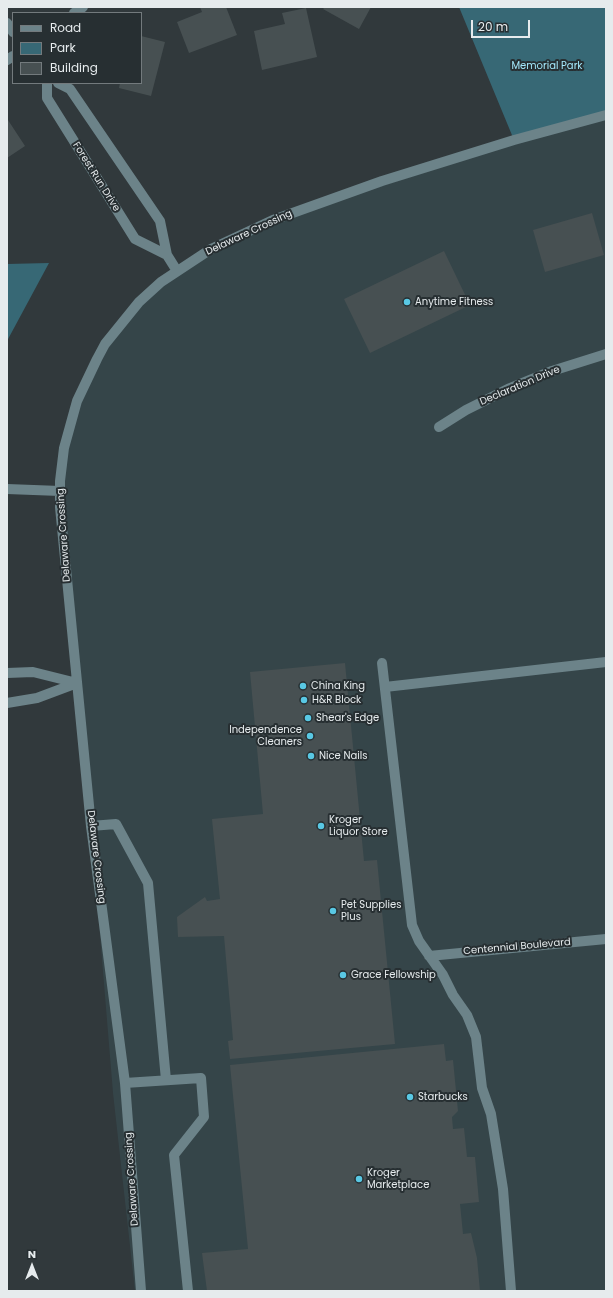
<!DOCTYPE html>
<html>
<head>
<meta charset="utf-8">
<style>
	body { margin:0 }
	#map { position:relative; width:613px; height:1298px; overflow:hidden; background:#31393c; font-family:Poppins,sans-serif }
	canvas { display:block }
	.frame { position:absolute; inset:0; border:8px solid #e6ebed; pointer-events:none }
	.legend { position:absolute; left:12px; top:12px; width:130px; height:72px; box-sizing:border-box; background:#272f32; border:1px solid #737a7d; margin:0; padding:5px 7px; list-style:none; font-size:12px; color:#e6ebed }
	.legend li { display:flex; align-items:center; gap:8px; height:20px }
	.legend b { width:20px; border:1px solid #737a7d }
	.north { position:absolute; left:12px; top:1246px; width:40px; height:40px; -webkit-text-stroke:3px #272f32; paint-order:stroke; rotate:0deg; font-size:11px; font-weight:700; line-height:16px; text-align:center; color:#e6ebed }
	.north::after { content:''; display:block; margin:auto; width:14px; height:18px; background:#e6ebed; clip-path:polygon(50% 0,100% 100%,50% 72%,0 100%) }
	.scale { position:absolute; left:471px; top:20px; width:59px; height:18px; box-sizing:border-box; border:2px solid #e6ebed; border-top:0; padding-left:5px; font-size:12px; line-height:14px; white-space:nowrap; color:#e6ebed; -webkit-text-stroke:3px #272f32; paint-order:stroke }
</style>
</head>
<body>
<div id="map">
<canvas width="613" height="1298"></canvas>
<div class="frame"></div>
<ul class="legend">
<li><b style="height:5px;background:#6c8389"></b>Road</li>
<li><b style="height:11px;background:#376875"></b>Park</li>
<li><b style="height:11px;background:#475052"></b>Building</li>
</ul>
<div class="north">N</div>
<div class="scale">20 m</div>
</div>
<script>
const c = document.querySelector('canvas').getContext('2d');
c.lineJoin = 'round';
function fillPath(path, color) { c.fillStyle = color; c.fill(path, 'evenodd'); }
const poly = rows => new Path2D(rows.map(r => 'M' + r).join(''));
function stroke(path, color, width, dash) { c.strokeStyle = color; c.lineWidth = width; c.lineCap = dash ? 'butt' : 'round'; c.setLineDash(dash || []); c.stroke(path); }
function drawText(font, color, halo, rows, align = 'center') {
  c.font = font + ' Poppins,sans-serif'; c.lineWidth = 4; c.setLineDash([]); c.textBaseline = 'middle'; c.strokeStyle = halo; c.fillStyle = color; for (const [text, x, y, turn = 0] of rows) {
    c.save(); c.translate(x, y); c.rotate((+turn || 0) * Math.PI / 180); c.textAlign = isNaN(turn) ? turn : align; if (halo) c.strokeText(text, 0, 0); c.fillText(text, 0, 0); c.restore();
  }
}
const built = poly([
	[606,115,606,1291,135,1291,113,1093,91,826,60,507,64,448,97,359,161,282,273,220]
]);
const green = poly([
	[459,7,606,7,606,115,514,140],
	[49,263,7,341,7,264]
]);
const building = poly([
	[200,7,226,7,237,35,189,53,177,22,202,12],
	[325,7,371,7,359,29,323,9],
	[306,8,317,57,262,70,254,31,285,24,282,13],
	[141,36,165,42,151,96,119,88,120,83,141,83],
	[8,120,25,146,7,158,7,121],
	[592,213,604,255,545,272,533,230],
	[444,251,470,305,370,353,344,299],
	[345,663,364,861,377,860,395,1044,230,1059,228,1041,233,1040,224,936,178,937,177,917,205,897,207,901,220,899,212,819,263,814,250,672],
	[444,1044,446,1061,453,1060,458,1111,452,1117,453,1129,464,1128,467,1157,475,1157,479,1202,460,1204,463,1234,471,1233,477,1258,480,1291,207,1291,202,1253,248,1249,230,1065]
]);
const minor = poly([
	[74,13,83,7],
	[7,23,13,32],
	[7,60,13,56],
	[47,83,47,98,135,239,167,255],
	[58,83,70,89,160,221,167,255,177,271],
	[439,427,466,410,508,389,552,371,606,354],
	[7,489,60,491],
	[382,663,412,925,419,941,443,975,453,995,467,1015,476,1037,482,1088,491,1114,503,1189,511,1291],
	[7,673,33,672,77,683],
	[385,687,606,662],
	[7,703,37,698,77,683],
	[91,826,116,824,148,883,166,1080],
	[429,956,606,939],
	[125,1083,201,1078,204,1117,174,1155,188,1291],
	[141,1291,125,1083,91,826,60,507,60,481,64,448,77,401,97,359,105,344,139,302,161,282,211,249,273,220,382,181,514,140,606,115]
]);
const markers = [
	[407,302,4,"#59c8e4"],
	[303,686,4,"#59c8e4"],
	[304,700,4,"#59c8e4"],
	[308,718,4,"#59c8e4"],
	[310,736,4,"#59c8e4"],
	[311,756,4,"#59c8e4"],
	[321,826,4,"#59c8e4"],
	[333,911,4,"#59c8e4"],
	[343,975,4,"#59c8e4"],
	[410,1097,4,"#59c8e4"],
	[359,1179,4,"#59c8e4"]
];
const parkNames = [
	["Memorial Park",547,66]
];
const streetNames = [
	["Forest Run Drive",96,177,58],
	["Delaware Crossing",249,233,-25],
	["Declaration Drive",520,386,-23],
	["Delaware Crossing",64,535,-94],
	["Delaware Crossing",96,857,83],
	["Centennial Boulevard",517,947,-5],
	["Delaware Crossing",132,1179,-94]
];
const poiNames = [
	["Anytime Fitness",415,302],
	["China King",311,686],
	["H&R Block",312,700],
	["Shear's Edge",316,718],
	["Independence",302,730,"right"],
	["Cleaners",302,742,"right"],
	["Nice Nails",319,756],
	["Kroger",329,820],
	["Liquor Store",329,832],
	["Pet Supplies",341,905],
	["Plus",341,917],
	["Grace Fellowship",351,975],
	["Starbucks",418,1097],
	["Kroger",367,1173],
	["Marketplace",367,1185]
];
fillPath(built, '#354549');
fillPath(green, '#376875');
fillPath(building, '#475052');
stroke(minor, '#6c8389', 10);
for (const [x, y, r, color] of markers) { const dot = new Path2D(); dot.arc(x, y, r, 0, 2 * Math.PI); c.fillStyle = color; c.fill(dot); stroke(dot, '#272f32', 1.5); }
drawText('10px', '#a3e7fa', '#272f32', parkNames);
drawText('10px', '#e6ebed', '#272f32', streetNames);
drawText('10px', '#e6ebed', '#272f32', poiNames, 'left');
</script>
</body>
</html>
